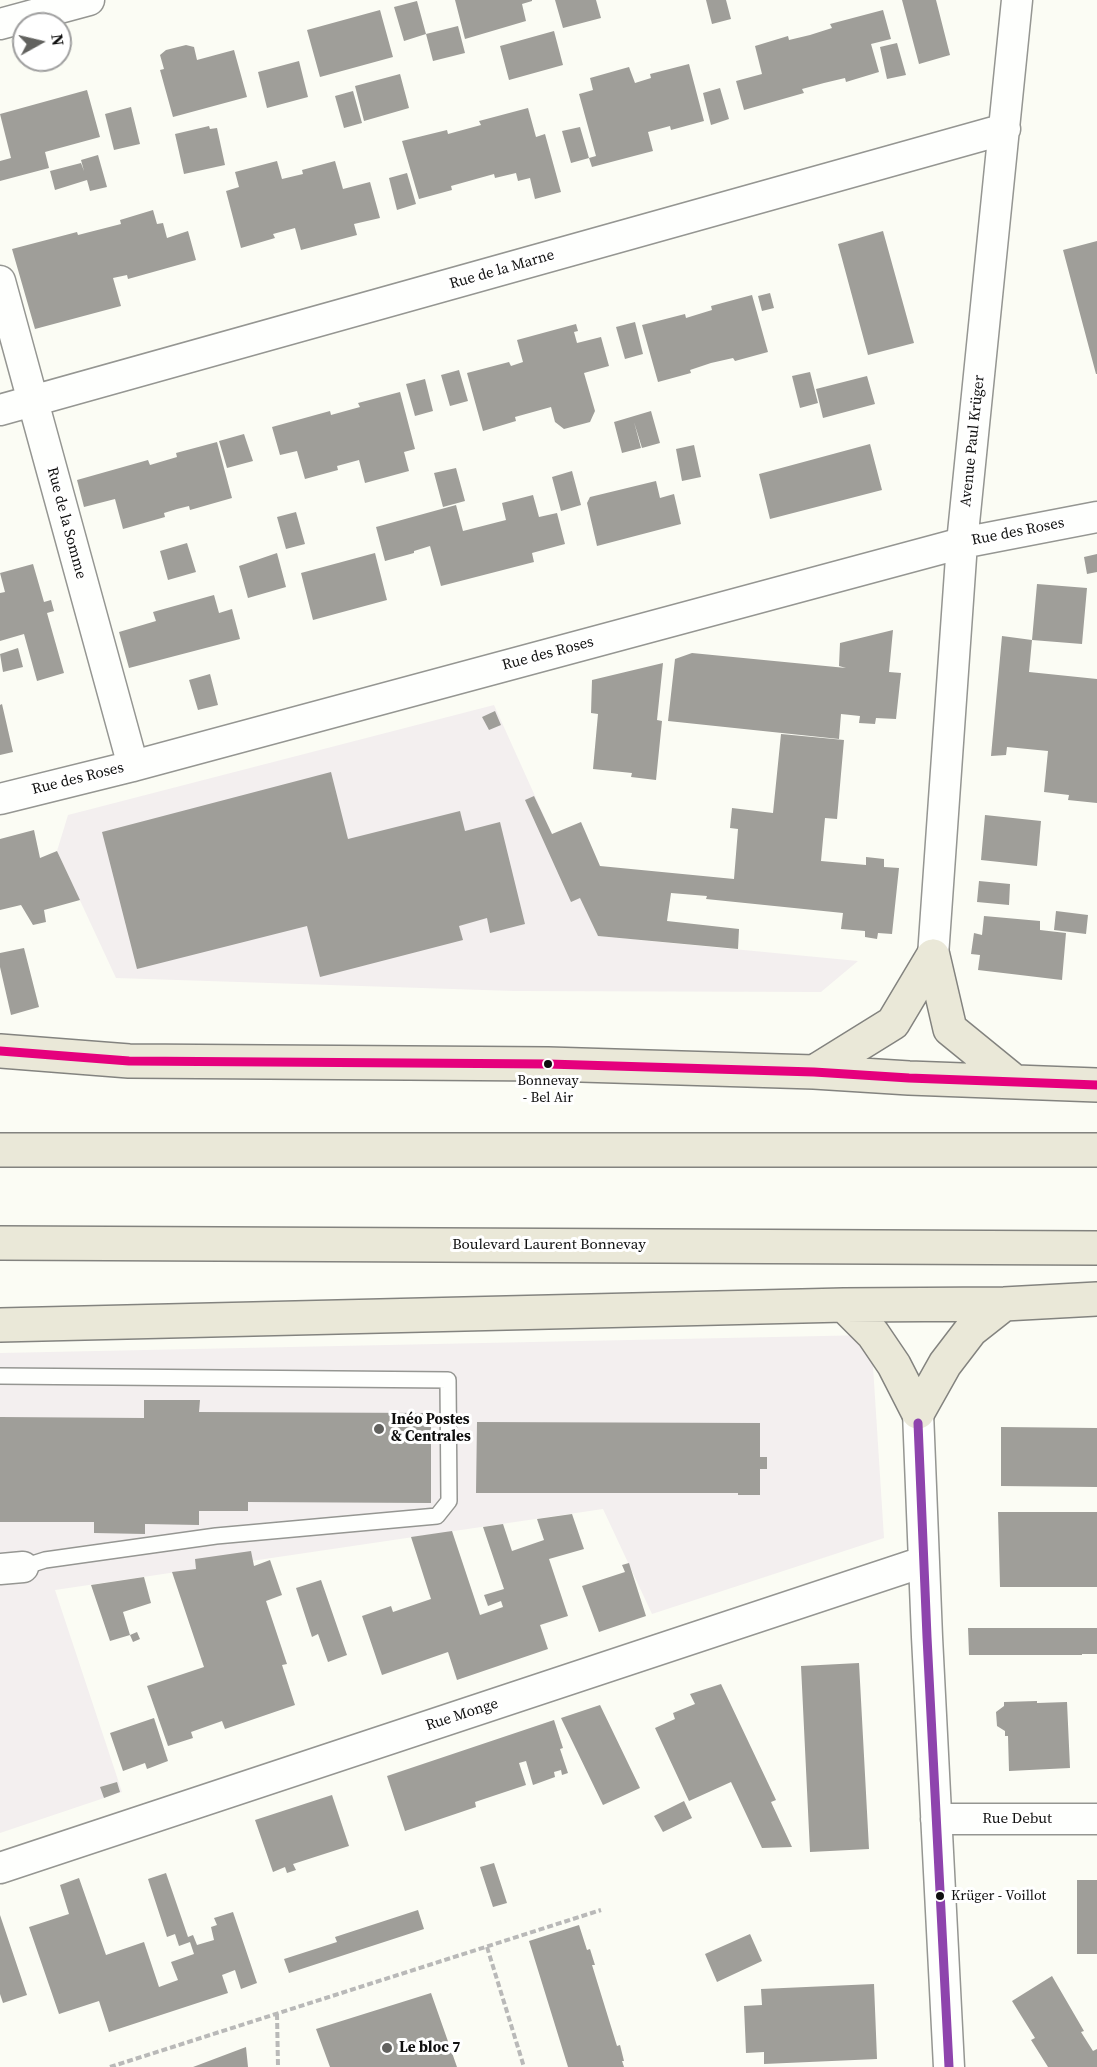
<!DOCTYPE html>
<html>
<head>
<meta charset="utf-8">
<style>
	body { margin:0 }
	#map { position:relative; width:1097px; height:2067px; overflow:hidden; background:#fbfcf4; font-family:"Source Serif 4",serif }
	canvas { display:block }
	.north { position:absolute; left:12px; top:12px; width:60px; height:60px; box-sizing:border-box; background:#fff; border:2px solid #9f9f9f; border-radius:50%; rotate:82deg; font-size:16px; font-weight:700; line-height:24px; text-align:center; color:#0f0f0f }
	.north::after { content:''; display:block; margin:auto; width:21px; height:27px; background:#62625f; clip-path:polygon(50% 0,100% 100%,50% 72%,0 100%) }
</style>
</head>
<body>
<div id="map">
<canvas width="1097" height="2067"></canvas>
<div class="north">N</div>
</div>
<script>
const c = document.querySelector('canvas').getContext('2d');
c.lineJoin = 'round';
function fillPath(path, color) { c.fillStyle = color; c.fill(path, 'evenodd'); }
const poly = rows => new Path2D(rows.map(r => 'M' + r).join(''));
function stroke(path, color, width, dash) { c.strokeStyle = color; c.lineWidth = width; c.lineCap = dash ? 'butt' : 'round'; c.setLineDash(dash || []); c.stroke(path); }
function drawText(font, color, halo, rows, align = 'center') {
  c.font = font + ' "Source Serif 4",serif'; c.lineWidth = 6; c.setLineDash([]); c.textBaseline = 'middle'; c.strokeStyle = halo; c.fillStyle = color; for (const [text, x, y, turn = 0] of rows) {
    c.save(); c.translate(x, y); c.rotate((+turn || 0) * Math.PI / 180); c.textAlign = isNaN(turn) ? turn : align; if (halo) c.strokeText(text, 0, 0); c.fillText(text, 0, 0); c.restore();
  }
}
const industrial = poly([
	[494,705,598,936,858,961,821,992,514,991,116,978,57,851,68,815],
	[871,1335,884,1538,652,1614,603,1509,55,1590,122,1792,0,1833,0,1353]
]);
const building = poly([
	[455,0,532,0,532,1,522,4,526,21,465,39],
	[555,0,596,0,601,18,563,28],
	[706,0,726,0,731,19,712,24],
	[902,0,936,0,950,55,919,64],
	[417,1,426,34,404,41,394,7],
	[380,10,393,57,320,77,307,30],
	[883,10,891,39,871,44,879,72,846,82,845,78,824,83,802,89,804,93,744,110,736,81,762,74,755,46,788,36,789,40,810,35,832,28,830,24],
	[458,26,465,53,433,61,426,34],
	[554,31,563,65,509,80,500,46],
	[897,43,906,75,887,79,880,47],
	[186,45,194,47,197,60,234,50,247,97,173,117,160,70,164,69,160,55,166,50],
	[299,61,308,97,267,108,258,72],
	[689,64,704,121,671,130,670,126,648,132,653,151,592,167,589,158,571,163,562,131,580,127,589,158,596,156,579,94,593,90,590,78,629,67,635,83,651,78,650,74],
	[400,74,409,108,364,121,355,86],
	[720,88,729,119,711,125,703,93],
	[87,90,100,137,45,152,49,168,0,181,0,161,11,158,0,114],
	[353,91,362,123,344,128,335,96],
	[131,107,140,144,114,150,105,114],
	[528,108,536,137,545,134,561,192,535,199,530,178,518,181,516,173,495,178,494,174,451,186,452,190,419,199,402,141,447,130,448,134,481,125,479,121],
	[209,126,210,129,217,128,225,165,184,174,175,134],
	[98,155,107,187,90,191,87,180,55,190,50,171,81,163,84,171,81,160],
	[277,161,282,179,303,174,302,170,335,161,343,189,370,182,380,218,354,224,357,235,301,250,295,228,273,234,275,238,241,248,226,191,239,187,235,172],
	[407,173,416,204,397,210,389,178],
	[153,210,157,224,163,223,167,238,188,231,196,260,128,279,127,275,113,278,121,306,35,329,12,249,77,232,78,235,121,224,120,220],
	[883,231,914,343,868,355,838,244],
	[1097,241,1097,374,1096,374,1063,250],
	[770,293,774,308,762,311,758,296],
	[752,295,768,352,735,361,733,358,711,363,690,370,691,373,658,382,642,325,685,314,686,318,712,310,711,306],
	[635,322,643,354,625,359,616,327],
	[576,324,578,331,574,332,577,343,601,337,609,366,584,373,595,411,590,422,564,429,555,422,551,407,515,417,516,421,483,431,467,373,509,362,511,366,523,362,517,340],
	[459,370,468,401,450,406,441,375],
	[810,372,818,403,800,408,792,376],
	[867,376,875,404,823,418,816,389],
	[425,379,433,411,415,416,406,384],
	[400,392,415,449,404,452,409,471,365,483,359,460,337,466,338,470,305,479,297,451,280,455,272,427,330,411,331,415,360,407,358,403],
	[651,411,660,443,642,448,634,422,641,448,622,453,614,422],
	[244,434,253,461,227,468,219,441],
	[217,442,232,498,190,510,189,506,177,509,164,513,165,517,123,529,115,499,84,507,77,480,148,460,150,465,177,457,176,453],
	[870,444,882,490,770,519,759,474],
	[694,445,701,477,682,481,676,449],
	[456,468,465,501,443,507,434,473],
	[572,471,581,505,561,511,552,477],
	[656,481,660,498,674,494,681,524,597,546,587,503,590,497],
	[533,495,539,517,557,513,565,544,532,553,534,562,441,586,430,546,414,551,414,553,385,561,376,527,456,505,463,531,506,520,502,503],
	[296,512,305,544,286,549,277,517],
	[187,543,196,572,168,580,160,551],
	[277,553,286,587,248,598,239,566],
	[375,553,387,600,313,620,301,573],
	[1097,554,1097,572,1087,574,1084,557],
	[33,564,44,602,51,600,54,611,47,613,64,673,37,681,24,634,0,641,0,593,5,592,0,573],
	[1037,584,1087,588,1082,644,1032,640,1029,672,1097,679,1097,803,1068,800,1069,795,1044,792,1048,751,1007,747,1006,755,991,756,1002,636,1032,640],
	[214,595,219,613,232,609,240,639,129,668,119,632,156,621,153,612],
	[893,630,889,672,901,673,896,719,876,718,875,724,859,723,860,716,841,714,839,739,668,721,675,659,692,653,846,668,839,666,840,643],
	[18,648,23,667,3,672,0,654],
	[663,663,657,720,662,721,656,780,631,777,632,773,593,769,598,714,591,713,592,680],
	[210,674,218,705,198,710,189,680],
	[2,704,13,752,0,755,0,705],
	[495,711,501,725,489,730,482,717],
	[781,734,844,740,837,819,825,818,821,861,866,865,866,857,884,859,884,867,899,868,892,934,878,933,877,939,865,937,865,931,841,929,843,913,706,899,707,896,671,893,667,921,739,929,738,949,598,936,580,898,571,902,525,800,534,796,552,834,581,822,600,866,734,879,738,829,730,828,732,808,773,813],
	[331,772,348,839,460,811,465,831,500,822,525,924,490,933,487,918,459,926,463,940,320,977,307,926,137,969,102,832],
	[985,815,1041,821,1037,866,981,860],
	[34,830,40,858,57,851,80,900,44,910,46,922,33,925,21,905,0,910,0,839],
	[979,881,1010,884,1009,905,977,902],
	[1056,911,1088,915,1086,934,1054,930],
	[984,916,1040,921,1040,930,1066,933,1062,980,978,970,980,955,971,954,974,933,982,935],
	[24,948,39,1007,11,1015,0,967,0,953],
	[144,1400,200,1400,199,1412,431,1413,431,1503,248,1502,248,1511,199,1511,199,1525,145,1524,145,1534,94,1533,94,1522,0,1522,0,1417,144,1418],
	[477,1422,760,1423,760,1457,767,1457,767,1469,760,1469,760,1495,738,1495,738,1493,476,1493],
	[1001,1427,1097,1428,1097,1487,1001,1486],
	[998,1512,1097,1512,1097,1587,1000,1587],
	[572,1514,584,1549,549,1559,568,1616,540,1625,548,1649,457,1680,448,1652,382,1675,362,1616,391,1606,393,1612,431,1599,411,1537,452,1531,480,1615,503,1607,501,1601,488,1606,484,1595,504,1589,483,1527,503,1524,512,1551,544,1540,537,1519],
	[251,1551,254,1566,270,1560,282,1595,266,1601,287,1664,282,1665,295,1705,225,1729,222,1721,191,1732,193,1738,168,1746,147,1686,204,1667,172,1572,196,1569,195,1559],
	[629,1563,646,1616,599,1632,582,1586,625,1572,622,1565],
	[144,1577,151,1603,123,1612,130,1635,110,1641,91,1585],
	[321,1580,347,1655,328,1662,318,1634,312,1637,296,1588],
	[968,1628,1097,1628,1097,1654,1082,1654,1082,1655,969,1655],
	[137,1632,140,1639,133,1642,130,1635],
	[859,1663,869,1849,810,1852,801,1666],
	[721,1684,776,1800,771,1802,792,1847,762,1848,731,1782,689,1801,655,1728,675,1719,673,1713,695,1704,690,1694],
	[1037,1701,1037,1703,1067,1702,1070,1768,1009,1771,1008,1736,1005,1736,1005,1731,997,1726,996,1712,1004,1706,1004,1702],
	[600,1705,640,1788,603,1805,561,1718],
	[154,1718,168,1761,147,1769,145,1763,123,1771,110,1733],
	[554,1720,563,1748,560,1749,568,1773,562,1775,561,1770,554,1772,555,1777,533,1785,526,1761,519,1763,526,1785,475,1802,476,1807,405,1831,387,1776],
	[117,1782,120,1792,104,1798,100,1787],
	[332,1795,349,1846,293,1864,296,1870,287,1873,285,1867,273,1872,255,1820],
	[684,1801,692,1818,663,1832,654,1816],
	[494,1863,507,1903,493,1907,480,1867],
	[166,1873,188,1937,193,1935,197,1945,214,1940,211,1927,217,1925,214,1918,233,1912,257,1983,241,1989,235,1970,222,1975,228,1993,109,2032,99,2001,59,2014,29,1927,69,1914,60,1885,79,1878,106,1955,144,1942,159,1987,178,1980,171,1962,194,1954,190,1942,179,1946,175,1934,167,1937,148,1879],
	[1077,1880,1097,1880,1097,1954,1077,1954],
	[418,1910,424,1929,289,1973,284,1959,337,1942,335,1937],
	[0,1915,27,1995,3,2003,0,1994],
	[579,1925,587,1950,590,1949,595,1965,592,1965,617,2046,620,2045,624,2061,622,2061,624,2067,568,2067,529,1941],
	[750,1934,762,1961,717,1982,705,1954],
	[1052,1976,1084,2031,1081,2032,1093,2051,1097,2049,1097,2067,1048,2067,1031,2040,1035,2038,1012,2001],
	[874,1984,877,2059,764,2064,764,2052,746,2053,744,2006,762,2005,761,1989],
	[431,1993,457,2067,330,2067,316,2029],
	[246,2047,248,2067,193,2067]
]);
const path = poly([
	[487,1947,524,2067],
	[277,2014,278,2067],
	[110,2067,601,1910]
]);
const service = poly([
	[0,1376,448,1380,449,1501,437,1516,216,1536,45,1560,23,1567]
]);
const minor = poly([
	[0,24,89,0],
	[0,281,133,766],
	[0,410,1005,129],
	[0,799,133,766,962,543,1097,517],
	[933,956,962,543,1017,0],
	[918,1412,927,1637,949,2067],
	[0,1569,23,1567],
	[936,1819,1097,1819],
	[0,1868,923,1562]
]);
const trunk = poly([
	[933,956,950,1029,1015,1082],
	[0,1051,129,1061,548,1064,814,1072,909,1078,1097,1085],
	[814,1072,893,1023,933,956],
	[0,1150,1097,1150],
	[0,1243,1097,1248],
	[844,1305,873,1334,894,1365,918,1412],
	[0,1325,844,1305,1004,1304,1097,1299],
	[918,1412,945,1364,971,1330,1004,1304]
]);
const bus1 = poly([
	[918,1423,927,1637,949,2067]
]);
const bus2 = poly([
	[0,1051,129,1061,548,1064,814,1072,909,1078,1097,1085]
]);
const markers = [
	[548,1064,5,"#0f0f0f"],
	[379,1429,6,"#62625f"],
	[940,1896,5,"#0f0f0f"],
	[387,2048,6,"#62625f"]
];
const busNames = [
	["Bonnevay",548,1081],
	["- Bel Air",548,1098],
	["Krüger - Voillot",951,1896,"left"]
];
const streetNames = [
	["Rue de la Marne",502,270,-16],
	["Avenue Paul Krüger",973,441,-84],
	["Rue de la Somme",66,523,75],
	["Rue des Roses",1018,532,-11],
	["Rue des Roses",548,654,-15],
	["Rue des Roses",78,779,-14],
	["Boulevard Laurent Bonnevay",549,1245],
	["Rue Monge",462,1715,-18],
	["Rue Debut",1017,1819]
];
const poiNames = [
	["Inéo Postes",391,1420],
	["& Centrales",391,1437],
	["Le bloc 7",399,2048]
];
fillPath(industrial, '#f3efef');
fillPath(building, '#9f9e99');
stroke(service, '#959692', 18);
stroke(minor, '#959692', 33);
stroke(trunk, '#83837f', 36);
stroke(path, '#b9b9b8', 4, [6, 3]);
stroke(service, '#fefffd', 15);
stroke(minor, '#fefffd', 30);
stroke(trunk, '#eae8d8', 33);
stroke(bus1, '#8e44ad', 9);
stroke(bus2, '#e5007d', 9);
for (const [x, y, r, color] of markers) { const dot = new Path2D(); dot.arc(x, y, r, 0, 2 * Math.PI); c.fillStyle = color; c.fill(dot); stroke(dot, '#fff', 2); }
drawText('14px', '#0f0f0f', '#fff', busNames);
drawText('15px', '#0f0f0f', '#fff', streetNames);
drawText('bold 15px', '#0f0f0f', '#fff', poiNames, 'left');
</script>
</body>
</html>
